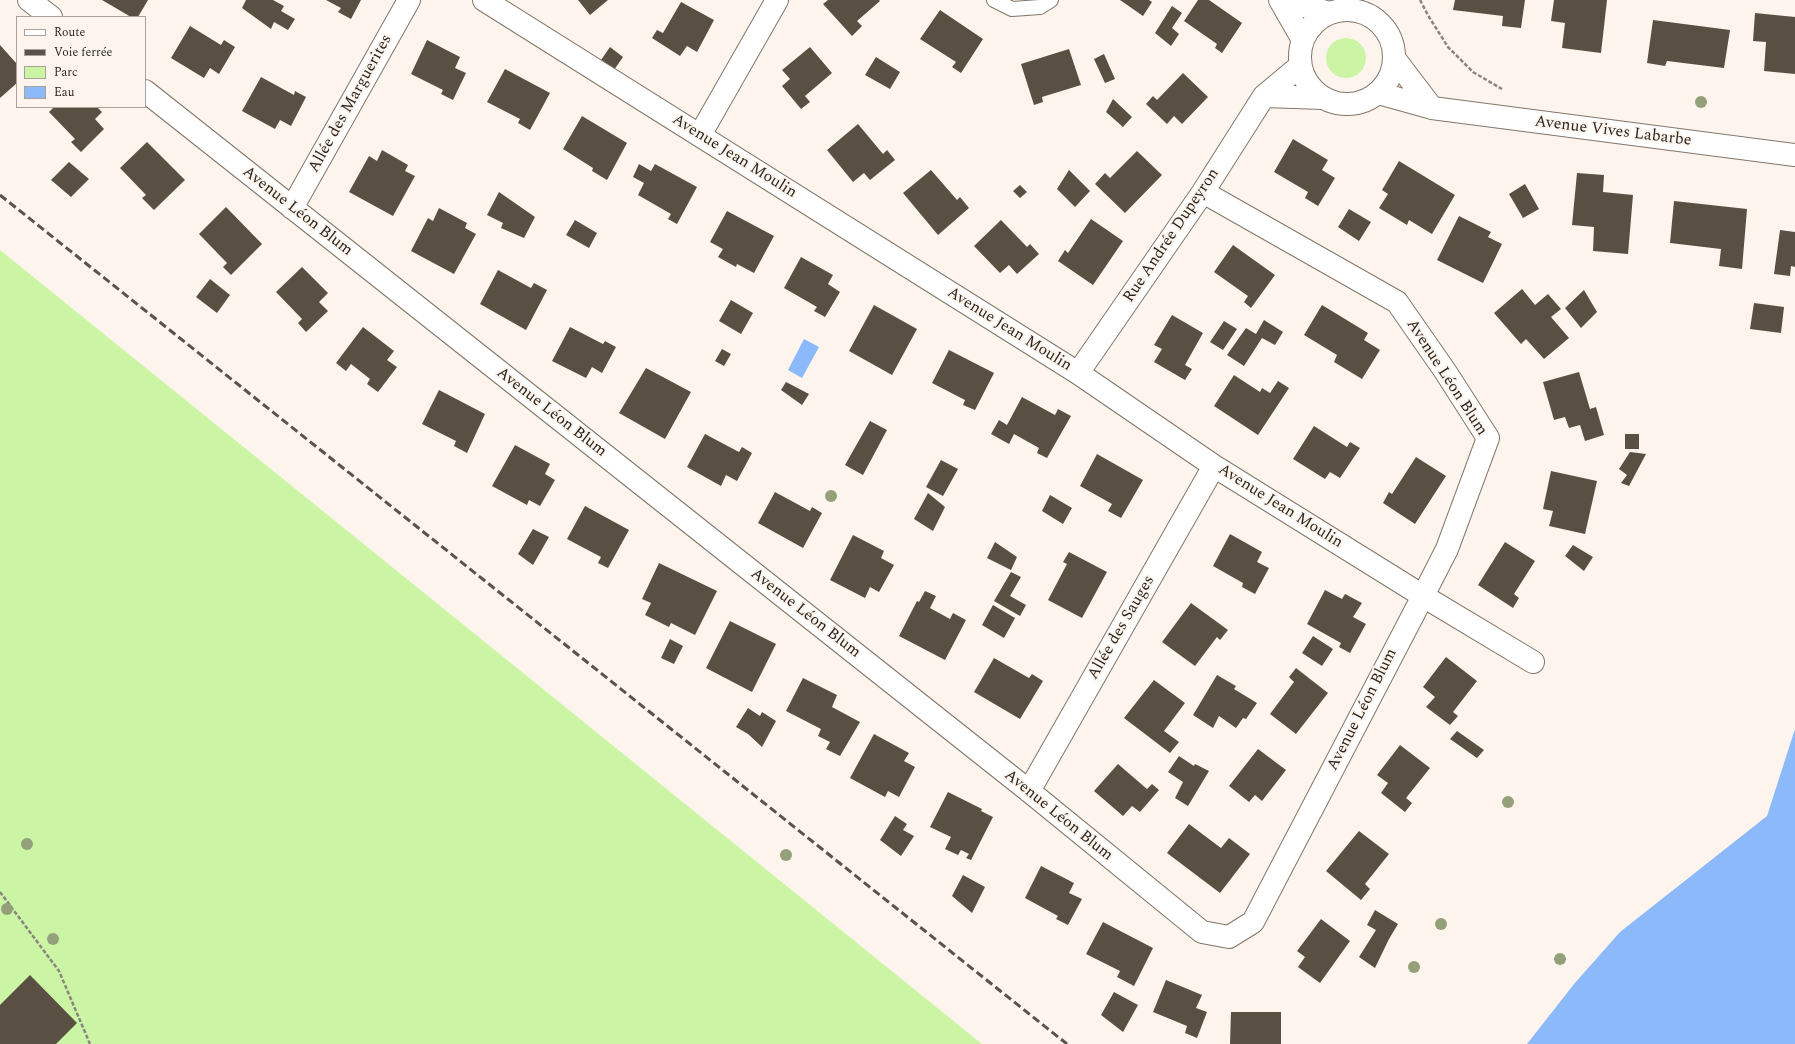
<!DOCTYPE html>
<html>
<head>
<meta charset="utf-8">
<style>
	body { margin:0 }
	#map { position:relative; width:1795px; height:1044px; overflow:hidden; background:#fdf5ed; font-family:Spectral,serif }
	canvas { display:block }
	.legend { position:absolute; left:16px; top:16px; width:130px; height:92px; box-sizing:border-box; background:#fdf5ed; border:1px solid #a9a29b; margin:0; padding:5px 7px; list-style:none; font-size:12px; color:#2a2520 }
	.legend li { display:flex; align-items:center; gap:8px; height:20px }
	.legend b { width:20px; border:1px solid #a9a29b }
</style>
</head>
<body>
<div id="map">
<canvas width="1795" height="1044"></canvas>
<ul class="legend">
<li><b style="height:5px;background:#fff"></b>Route</li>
<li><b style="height:5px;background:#59534d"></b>Voie ferrée</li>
<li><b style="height:11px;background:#cbf5a4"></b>Parc</li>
<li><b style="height:11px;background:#8bb9f9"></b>Eau</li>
</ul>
</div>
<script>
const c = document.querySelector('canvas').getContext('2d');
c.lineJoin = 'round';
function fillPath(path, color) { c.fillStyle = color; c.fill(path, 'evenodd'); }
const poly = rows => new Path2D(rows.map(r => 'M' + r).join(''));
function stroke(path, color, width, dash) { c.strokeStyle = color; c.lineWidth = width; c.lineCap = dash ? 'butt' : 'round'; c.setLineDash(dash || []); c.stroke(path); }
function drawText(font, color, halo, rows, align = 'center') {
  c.font = font + ' Spectral,serif'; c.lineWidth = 4; c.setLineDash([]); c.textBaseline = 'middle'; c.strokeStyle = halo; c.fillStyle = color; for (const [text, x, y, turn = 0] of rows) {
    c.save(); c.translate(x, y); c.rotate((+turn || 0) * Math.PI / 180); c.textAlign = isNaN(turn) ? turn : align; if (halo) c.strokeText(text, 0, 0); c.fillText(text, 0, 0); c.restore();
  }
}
const green = poly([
	'1326 58a20 20 0 1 1 40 0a20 20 0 1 1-40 0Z',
	[0,250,982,1044,0,1044]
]);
const water = poly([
	[804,339,819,347,802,378,788,370],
	[1795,729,1795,1044,1527,1044,1574,984,1620,932,1767,816]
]);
const building = poly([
	[102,0,148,0,138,17,131,17],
	[246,0,273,0,284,6,281,11,295,19,288,30,274,22,271,29,242,8],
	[326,0,361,0,351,19,338,12,341,8],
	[578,0,608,0,590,15],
	[828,0,879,0,880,1,857,21,862,26,852,36,823,4],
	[1120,0,1149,0,1152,2,1143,16],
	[1198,0,1209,0,1242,23,1222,53,1215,48,1217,44,1184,21],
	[1455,0,1525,0,1521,28,1502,26,1503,16,1453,10],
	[1554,0,1607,0,1601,53,1562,48,1565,23,1551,21],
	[681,2,714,20,697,52,687,46,680,56,652,38,657,30,663,33],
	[1172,6,1182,13,1172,28,1179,34,1171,46,1155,33],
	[940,10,983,39,961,73,952,67,956,62,920,39],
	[1755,13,1795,17,1795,74,1764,71,1766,42,1753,41],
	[1653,20,1730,30,1724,68,1667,61,1665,66,1647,63],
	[190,26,221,45,224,40,235,47,219,74,210,68,204,78,171,58],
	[427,40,460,57,455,68,466,73,453,100,441,94,443,90,411,74],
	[0,45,17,64,17,83,0,98],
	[610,47,623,57,614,70,601,60],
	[810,47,832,73,805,96,810,102,801,109,782,86,790,79,782,70],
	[1069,49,1081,85,1042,97,1043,102,1034,105,1021,64],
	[1104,54,1115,79,1105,83,1094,59],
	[876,57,900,72,890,89,865,75],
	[505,69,550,93,530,130,518,123,520,119,487,102],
	[1183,73,1208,97,1182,124,1174,116,1167,124,1146,104,1153,96,1157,100],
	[261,77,294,95,295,91,306,97,291,126,280,120,275,129,242,111],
	[1113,99,1132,117,1123,127,1106,112],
	[54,107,97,107,102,112,95,119,104,129,81,152,71,142,75,139,49,112],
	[582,116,627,143,607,180,592,171,593,168,563,149],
	[858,124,883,154,887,150,895,160,870,180,864,173,853,182,827,150],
	[1293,139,1328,160,1322,170,1335,178,1318,206,1305,198,1308,192,1274,172],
	[147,142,185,180,154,210,142,198,146,195,120,168],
	[382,150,408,165,405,171,415,176,393,216,349,192,369,156,377,161],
	[1137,151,1162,175,1125,213,1095,184,1105,173,1110,178],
	[1399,161,1455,195,1432,234,1409,220,1407,225,1379,208,1388,194,1382,190],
	[69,162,89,179,71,197,51,180],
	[639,164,651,171,655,164,697,187,677,224,668,219,671,214,638,195,644,183,633,177],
	[931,170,957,200,960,197,969,208,938,235,903,193],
	[1069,170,1090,191,1075,207,1057,189],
	[1577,173,1604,175,1603,192,1633,195,1628,254,1593,251,1594,227,1572,225],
	[1525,184,1539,209,1523,218,1509,194],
	[1020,185,1027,192,1020,198,1013,191],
	[499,192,535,217,524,238,501,228,503,223,487,215],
	[1674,201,1747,209,1742,269,1719,266,1721,249,1670,243],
	[226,207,262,244,231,275,223,267,227,263,199,234],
	[439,208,467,223,465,228,476,234,454,274,411,251,428,218,433,221],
	[1349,209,1371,222,1359,241,1338,227],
	[727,211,774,236,754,273,737,264,736,267,718,257,723,249,710,242],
	[1459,216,1491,232,1488,237,1502,244,1483,283,1437,260],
	[1091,219,1123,241,1093,285,1058,261,1065,250,1068,253],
	[575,220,597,233,589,248,566,235],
	[1001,220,1027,247,1030,244,1039,254,1017,274,1009,265,1000,273,974,246],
	[1780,230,1795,232,1795,267,1791,266,1790,276,1774,274],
	[1233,245,1275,275,1251,308,1244,302,1248,296,1214,272],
	[801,257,833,275,828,284,840,292,825,317,814,311,817,307,784,288],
	[302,267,328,293,319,302,328,311,306,332,298,323,302,319,276,292],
	[498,270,531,288,534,283,547,290,526,330,480,304],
	[210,279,230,295,217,313,196,297],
	[1522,289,1535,305,1548,294,1561,309,1551,317,1569,338,1544,359,1526,339,1521,344,1494,313],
	[1584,290,1597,312,1581,328,1565,308],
	[731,300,753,313,741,334,719,321],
	[1754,303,1784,307,1781,333,1750,329],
	[874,305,917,329,892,375,849,351],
	[1322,305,1368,333,1364,340,1380,350,1362,379,1334,362,1337,355,1304,335],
	[1172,315,1203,333,1185,365,1192,369,1185,380,1154,362,1162,349,1154,345],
	[1264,320,1283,332,1275,345,1262,338,1244,366,1227,355,1246,328,1256,334],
	[1224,321,1237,329,1223,350,1210,342],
	[363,327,394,351,387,360,397,367,378,392,367,384,370,379,351,364,346,371,336,363],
	[570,327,603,344,605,341,616,347,602,373,592,367,586,378,552,361],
	[722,349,731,354,724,366,715,361],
	[949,350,994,373,975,410,963,405,965,400,932,383],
	[646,368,691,392,665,439,619,413],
	[1579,372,1590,409,1596,407,1604,435,1585,441,1580,425,1569,428,1565,417,1554,420,1543,382],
	[1234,375,1260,392,1262,388,1270,393,1278,381,1289,388,1258,435,1214,406],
	[786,382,809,394,802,405,781,390],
	[439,390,485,414,467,453,454,446,456,441,422,424],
	[1022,397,1055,415,1058,409,1071,416,1047,458,1037,453,1039,448,1014,434,1009,444,991,434,999,420,1007,425],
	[870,421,887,430,863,475,845,465],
	[1314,426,1347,447,1350,442,1360,448,1340,478,1330,472,1325,479,1293,459],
	[705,434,739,452,742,447,752,453,737,481,726,475,721,486,687,467],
	[1625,434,1639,434,1639,449,1625,449],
	[515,445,550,464,545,474,555,480,540,506,529,500,527,505,492,486],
	[1630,452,1646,454,1629,486,1621,483,1627,475,1619,469],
	[1097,454,1143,480,1121,518,1108,511,1112,504,1080,486],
	[1416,457,1446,476,1415,524,1383,503,1389,492,1392,494],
	[941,460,958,469,943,496,926,487],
	[1551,471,1597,481,1585,534,1549,526,1553,511,1543,509],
	[775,492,810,511,812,507,822,513,803,548,758,523],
	[928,493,945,507,933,531,914,519],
	[1050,495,1072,508,1063,524,1042,511],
	[585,506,629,530,608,568,598,563,601,557,567,539],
	[533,529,549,537,533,565,518,554],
	[1230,534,1262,552,1257,562,1269,568,1255,594,1242,587,1243,583,1213,566],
	[853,535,884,551,881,558,894,565,879,592,870,587,865,598,830,580],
	[995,542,1017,557,1011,570,987,558],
	[1505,542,1535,561,1514,594,1519,598,1513,608,1478,585],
	[1573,545,1593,557,1584,571,1565,556],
	[1069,552,1107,572,1082,618,1048,600,1067,564,1063,562],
	[659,563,717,591,695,635,671,623,669,627,645,615,651,603,642,599],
	[1011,572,1021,577,1010,596,1026,605,1020,616,994,601],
	[1325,590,1342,599,1345,594,1362,603,1353,617,1366,624,1350,653,1339,647,1341,643,1307,624],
	[925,591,936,596,930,608,950,619,953,613,966,620,945,660,899,636,917,601,919,602],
	[1191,603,1228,630,1220,640,1217,637,1195,666,1162,642],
	[993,605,1015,618,1004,638,982,625],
	[730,621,776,644,752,692,706,668],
	[1313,636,1333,649,1322,666,1302,653],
	[670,639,683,646,674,664,661,658],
	[1446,657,1477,681,1453,712,1458,716,1450,725,1426,707,1435,697,1423,687],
	[994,658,1029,678,1032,674,1043,681,1020,719,974,692],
	[1296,668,1328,693,1296,734,1270,714,1294,682,1289,677],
	[1217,675,1236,686,1234,689,1257,703,1246,719,1243,718,1236,728,1219,716,1213,728,1193,715],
	[803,678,837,695,832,707,860,722,840,756,826,749,830,742,818,736,821,729,786,711],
	[1154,680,1185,703,1164,731,1179,742,1170,753,1124,718],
	[748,708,760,716,762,712,776,721,762,747,748,734,736,727],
	[1457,731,1484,750,1477,758,1450,739],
	[874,734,909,753,904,761,915,767,899,797,888,791,885,797,850,778],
	[1400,745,1430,768,1406,798,1412,803,1405,812,1381,793,1388,783,1377,775],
	[1258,749,1286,770,1262,801,1255,795,1249,802,1229,786],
	[1179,756,1194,766,1195,764,1209,771,1188,806,1175,798,1183,782,1168,772],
	[1118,764,1147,789,1152,784,1159,790,1140,812,1132,806,1123,816,1094,791],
	[948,792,982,809,981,811,993,817,971,860,966,858,969,854,961,850,958,855,945,849,951,837,930,827],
	[895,816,907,824,903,830,914,836,901,856,880,840],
	[1189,824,1221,848,1229,838,1250,854,1220,893,1167,853],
	[1359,831,1389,854,1365,884,1370,889,1361,900,1326,871],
	[1041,866,1074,883,1069,893,1082,899,1068,925,1056,919,1058,916,1025,898],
	[963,875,985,887,972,913,952,896],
	[1375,910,1398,924,1389,939,1375,968,1359,957,1376,930,1367,925],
	[1321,919,1350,941,1320,983,1298,967,1305,957,1297,951],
	[1103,922,1153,948,1134,986,1117,977,1120,971,1086,954],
	[30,975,77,1023,56,1044,0,1044,0,1005],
	[1166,980,1202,995,1196,1008,1207,1012,1197,1038,1185,1033,1187,1026,1153,1012],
	[1114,992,1138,1005,1123,1032,1101,1015],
	[1231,1012,1281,1012,1281,1044,1230,1044]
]);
const path = poly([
	[1420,0,1429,17,1448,47,1473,72,1502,89],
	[0,892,59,971,90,1044]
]);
const service = poly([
	[994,0,1012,9,1040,7,1051,0]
]);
const minor = poly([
	[29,0,51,17],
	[484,0,1078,373,1214,466,1423,596,1533,662],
	[1280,0,1303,40],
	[1282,0,1330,13],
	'1300 57a47 47 0 1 1 94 0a47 47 0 1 1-94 0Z',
	[1394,58,1432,108],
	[145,91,1029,791,1202,932,1229,937,1253,922,1423,596,1447,549,1488,438,1445,371,1397,302,1203,192],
	[1378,93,1432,108,1795,155],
	[1264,96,1323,98],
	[700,135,777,0],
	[292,208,409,0],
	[1078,373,1203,192,1264,96,1300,66],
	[1029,791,1214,466]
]);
const rail = poly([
	[0,195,1067,1044]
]);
const trees = [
	[1701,102],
	[831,496],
	[1508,802],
	[27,844],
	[786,855],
	[7,909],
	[1441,924],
	[53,939],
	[1560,959],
	[1414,967]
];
const streetNames = [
	["Allée des Marguerites",351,104,-61],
	["Avenue Vives Labarbe",1613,132,7],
	["Avenue Jean Moulin",734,157,32],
	["Avenue Léon Blum",297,212,38],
	["Rue Andrée Dupeyron",1172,236,-56],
	["Avenue Jean Moulin",1009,330,32],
	["Avenue Léon Blum",1446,378,57],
	["Avenue Léon Blum",551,413,38],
	["Avenue Jean Moulin",1280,507,32],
	["Avenue Léon Blum",805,614,38],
	["Allée des Sauges",1122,628,-60],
	["Avenue Léon Blum",1363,710,-63],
	["Avenue Léon Blum",1058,816,39]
];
fillPath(green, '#cbf5a4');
fillPath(water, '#8bb9f9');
fillPath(building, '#5a4f43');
stroke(service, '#827669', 16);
stroke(minor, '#827669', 24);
stroke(path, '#8a847e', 2.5, [4, 2]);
stroke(service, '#fff', 14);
stroke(minor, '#fff', 22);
stroke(rail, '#59534d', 3, [8, 4]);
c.fillStyle = '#94a07a';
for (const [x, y] of trees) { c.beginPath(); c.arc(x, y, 6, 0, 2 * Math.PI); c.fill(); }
drawText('16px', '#2a2520', '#fdf5ed', streetNames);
</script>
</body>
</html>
